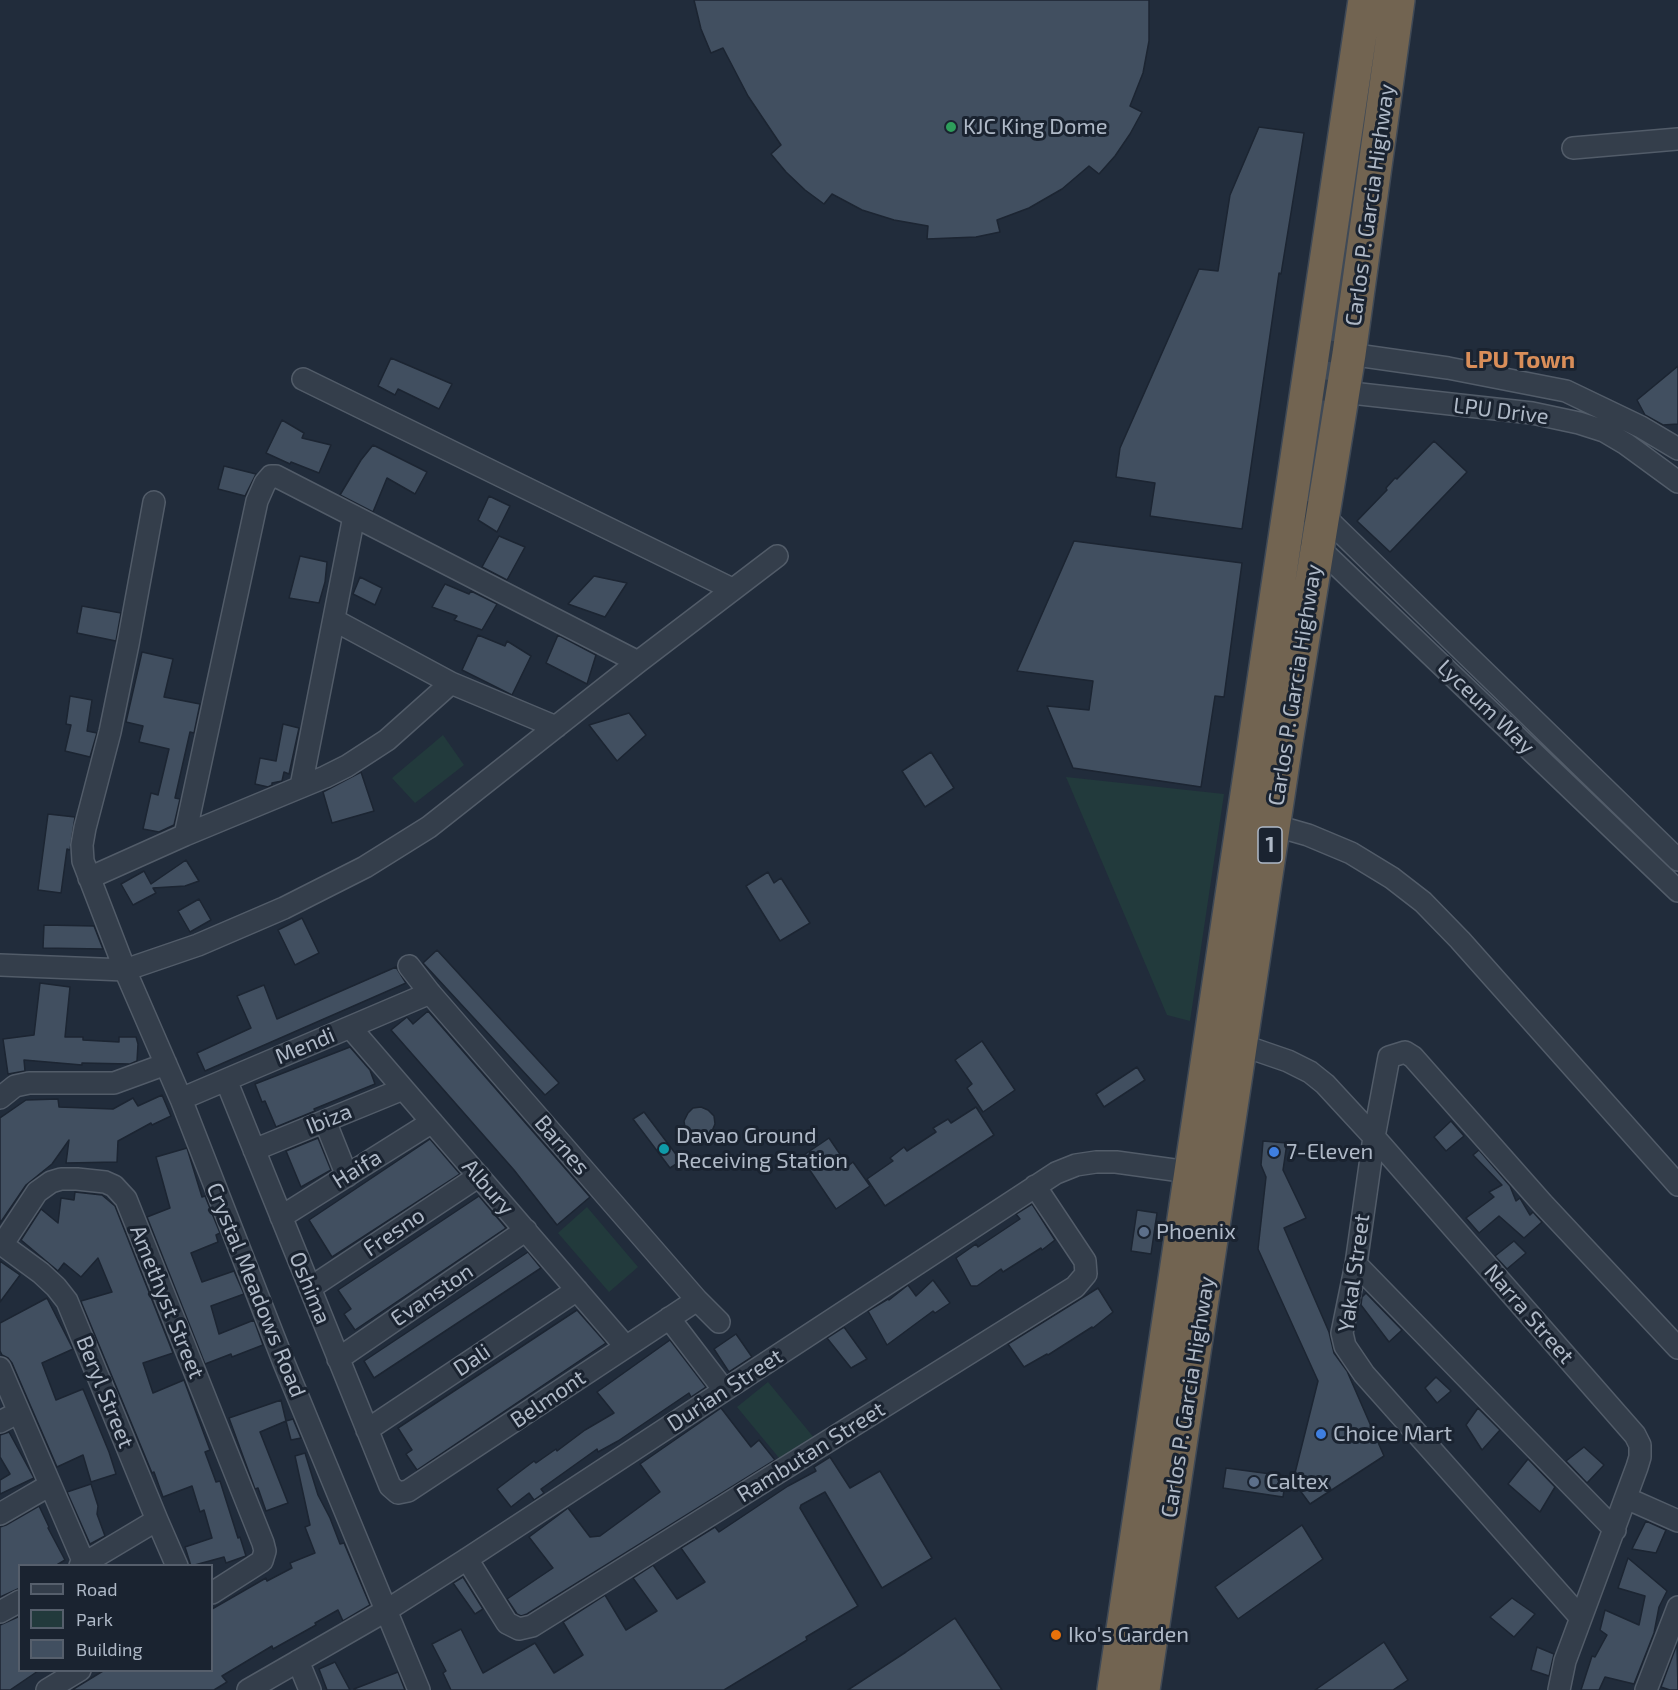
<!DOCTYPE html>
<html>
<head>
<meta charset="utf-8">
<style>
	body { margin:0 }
	#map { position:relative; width:1678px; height:1690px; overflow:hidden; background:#212c3b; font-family:"Exo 2",sans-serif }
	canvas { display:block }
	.legend { position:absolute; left:18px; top:1564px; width:195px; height:108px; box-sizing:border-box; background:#1a2330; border:2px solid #565f6c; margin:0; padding:8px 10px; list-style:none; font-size:18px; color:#afb9c7 }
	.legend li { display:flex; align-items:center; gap:12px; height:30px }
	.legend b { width:30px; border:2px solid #565f6c }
</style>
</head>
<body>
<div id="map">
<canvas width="1678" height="1690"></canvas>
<ul class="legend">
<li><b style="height:8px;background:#343e4b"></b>Road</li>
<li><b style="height:16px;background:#223a3c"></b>Park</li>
<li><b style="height:16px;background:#414f60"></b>Building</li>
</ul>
</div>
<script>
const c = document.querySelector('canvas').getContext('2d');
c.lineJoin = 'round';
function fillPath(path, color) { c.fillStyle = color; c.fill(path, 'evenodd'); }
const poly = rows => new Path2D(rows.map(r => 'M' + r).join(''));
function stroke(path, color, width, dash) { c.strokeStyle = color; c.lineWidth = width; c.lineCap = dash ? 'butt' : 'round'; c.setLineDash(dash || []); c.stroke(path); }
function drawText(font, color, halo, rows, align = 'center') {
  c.font = font + ' "Exo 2",sans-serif'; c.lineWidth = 6; c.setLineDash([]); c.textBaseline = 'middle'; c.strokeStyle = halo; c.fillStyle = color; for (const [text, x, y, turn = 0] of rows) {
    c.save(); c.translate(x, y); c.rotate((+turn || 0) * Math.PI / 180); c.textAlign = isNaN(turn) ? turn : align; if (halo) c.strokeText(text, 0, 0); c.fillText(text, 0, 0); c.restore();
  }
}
const green = poly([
	[443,735,464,765,415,803,392,778],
	[1066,777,1224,794,1190,1021,1167,1015],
	[587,1207,638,1267,609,1292,558,1233],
	[768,1382,815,1439,784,1464,737,1407]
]);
const building = poly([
	[694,0,1149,0,1149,41,1143,73,1130,106,1142,112,1130,134,1115,156,1099,174,1089,166,1062,189,1029,208,997,220,1000,232,976,237,927,239,928,226,894,220,862,210,832,194,824,204,805,190,786,172,771,154,781,145,748,96,723,48,711,53,701,29,694,0],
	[1259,127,1304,133,1281,274,1279,273,1242,529,1150,516,1155,483,1116,477,1120,448,1199,269,1218,271,1230,195,1259,127],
	[391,358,452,384,439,409,398,389,395,395,378,386,391,358],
	[1678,366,1678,424,1663,425,1645,415,1637,400,1678,366],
	[282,420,304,433,302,438,331,445,319,473,291,462,290,464,266,453,282,420],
	[1434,441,1467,472,1390,552,1357,521,1387,490,1386,488,1395,478,1397,479,1434,441],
	[373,445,427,472,415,494,387,478,373,512,340,495,361,460,373,445],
	[224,466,256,474,245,496,218,489,224,466],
	[489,496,510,506,497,532,478,520,489,496],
	[499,536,525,547,507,580,482,567,499,536],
	[1074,541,1242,563,1224,697,1215,696,1201,787,1073,768,1047,706,1089,710,1093,681,1017,671,1074,541],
	[300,556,327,562,325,582,319,603,289,598,300,556],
	[594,576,627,583,605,617,568,604,594,576],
	[360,577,382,588,375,605,353,594,360,577],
	[445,584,469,594,471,591,497,604,482,630,454,620,457,616,432,607,445,584],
	[82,606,121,613,116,641,77,633,82,606],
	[478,635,505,646,507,641,531,656,512,695,462,670,478,635],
	[558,635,596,655,587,684,546,663,558,635],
	[142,652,173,659,164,697,200,704,194,733,190,732,175,798,180,799,174,825,159,832,143,829,151,793,158,795,169,749,139,742,143,726,126,722,142,652],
	[70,696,92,700,87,731,97,733,90,757,65,751,71,725,66,724,70,696],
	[629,713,646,735,617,761,589,725,629,713],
	[283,724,299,728,289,774,284,772,282,781,272,783,272,785,268,787,255,784,260,758,276,761,283,724],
	[931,752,954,788,925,807,902,771,931,752],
	[361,772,374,811,332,823,323,792,361,772],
	[48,814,75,817,70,850,67,849,61,893,38,890,48,814],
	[186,860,199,881,185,886,153,888,156,893,133,905,121,884,144,871,151,884,186,860],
	[768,872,774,883,781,878,810,923,780,941,746,886,768,872],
	[199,899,211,920,190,932,178,911,199,899],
	[302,918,319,953,295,965,278,930,302,918],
	[44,925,94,926,103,949,43,948,44,925],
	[437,950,559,1083,545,1095,423,963,437,950],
	[396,967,406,983,205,1071,197,1053,251,1028,237,996,264,985,277,1019,396,967],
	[40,983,70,987,65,1037,83,1037,83,1040,119,1042,119,1037,136,1037,138,1044,137,1061,130,1064,82,1063,82,1065,24,1060,25,1071,8,1074,3,1039,34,1035,40,983],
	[428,1011,590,1197,557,1225,514,1170,391,1030,407,1017,413,1024,428,1011],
	[982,1041,1015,1090,983,1112,967,1088,972,1084,955,1060,982,1041],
	[350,1047,370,1070,375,1084,314,1109,315,1111,276,1127,265,1101,262,1102,255,1084,350,1047],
	[1137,1067,1145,1080,1104,1107,1096,1094,1137,1067],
	[162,1095,171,1116,152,1125,151,1123,118,1141,117,1162,66,1163,69,1140,52,1164,26,1185,0,1223,0,1118,26,1100,58,1099,59,1107,113,1109,133,1098,138,1106,162,1095],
	[701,1107,708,1110,714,1116,715,1124,712,1131,706,1136,698,1137,686,1133,684,1121,688,1113,693,1108,701,1107],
	[976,1107,994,1135,885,1206,867,1179,893,1161,890,1158,904,1147,907,1151,936,1132,933,1128,948,1119,951,1123,976,1107],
	[644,1112,681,1161,670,1168,633,1119,644,1112],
	[1451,1121,1464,1136,1446,1151,1434,1137,1451,1121],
	[318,1138,331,1170,301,1187,286,1151,318,1138],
	[829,1138,848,1166,853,1162,870,1186,836,1209,801,1157,829,1138],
	[430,1139,460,1174,332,1257,309,1220,430,1139],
	[1263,1141,1287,1143,1283,1170,1306,1218,1284,1228,1329,1332,1334,1353,1347,1371,1384,1456,1310,1504,1293,1481,1318,1381,1258,1249,1266,1177,1261,1165,1263,1141],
	[187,1148,202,1197,205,1196,220,1233,216,1235,218,1242,191,1253,202,1282,234,1271,244,1294,211,1306,219,1334,254,1320,263,1345,232,1357,231,1354,205,1364,147,1217,170,1208,156,1157,187,1148],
	[1479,1150,1510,1186,1516,1201,1520,1198,1530,1215,1533,1212,1542,1222,1524,1238,1499,1216,1479,1233,1466,1218,1494,1197,1489,1192,1502,1185,1473,1155,1479,1150],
	[75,1192,102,1195,115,1206,173,1353,143,1363,153,1393,184,1380,210,1450,205,1452,216,1482,220,1481,238,1538,240,1537,246,1556,226,1563,224,1557,191,1566,185,1547,212,1538,204,1510,200,1512,192,1486,163,1497,154,1472,152,1473,82,1304,81,1301,112,1292,98,1258,81,1277,64,1263,58,1271,21,1240,41,1209,58,1223,61,1198,74,1200,75,1192],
	[479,1196,506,1228,355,1330,344,1314,351,1309,338,1290,479,1196],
	[1032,1204,1055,1240,1042,1250,1041,1248,1003,1272,1001,1269,977,1286,971,1286,956,1258,976,1244,978,1247,1020,1219,1016,1214,1032,1204],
	[1137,1210,1157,1213,1151,1254,1131,1251,1137,1210],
	[1514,1241,1526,1253,1507,1269,1495,1256,1514,1241],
	[528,1252,541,1268,374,1378,364,1361,528,1252],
	[0,1261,20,1275,0,1302,0,1261],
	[933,1280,950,1303,935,1313,933,1311,887,1345,868,1311,888,1299,889,1300,908,1285,916,1296,933,1280],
	[1098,1288,1113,1312,1093,1328,1092,1327,1048,1355,1047,1354,1024,1367,1008,1344,1098,1288],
	[1366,1293,1402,1330,1389,1342,1361,1305,1362,1297,1366,1293],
	[47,1298,73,1349,42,1363,56,1400,83,1389,109,1452,116,1474,91,1482,83,1455,57,1467,12,1363,8,1358,2,1355,0,1351,0,1323,47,1298],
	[577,1310,606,1343,417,1470,406,1454,412,1450,398,1428,577,1310],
	[844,1327,867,1359,851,1368,827,1338,844,1327],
	[736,1334,752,1357,729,1372,714,1349,736,1334],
	[670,1340,706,1387,691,1397,689,1393,618,1441,598,1452,597,1449,541,1489,544,1493,534,1500,529,1493,511,1507,497,1489,534,1461,536,1463,556,1449,557,1451,585,1430,614,1413,597,1392,670,1340],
	[1436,1377,1451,1391,1437,1403,1425,1388,1436,1377],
	[281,1400,286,1421,260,1432,288,1503,266,1511,258,1488,255,1489,229,1418,281,1400],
	[721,1408,751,1447,759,1440,775,1460,527,1614,521,1616,517,1614,507,1599,553,1568,529,1537,568,1508,590,1537,600,1536,660,1492,640,1464,721,1408],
	[1478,1408,1500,1430,1482,1450,1466,1425,1478,1408],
	[293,1419,301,1438,291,1440,286,1421,293,1419],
	[9,1432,34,1478,0,1494,0,1480,10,1474,0,1457,0,1435,9,1432],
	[1584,1447,1604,1465,1587,1483,1566,1461,1584,1447],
	[305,1453,318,1495,330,1518,340,1544,344,1543,370,1605,343,1621,338,1610,315,1623,316,1625,273,1649,272,1646,222,1676,227,1682,214,1690,72,1690,103,1671,212,1671,212,1609,266,1578,267,1581,292,1568,290,1563,315,1553,305,1527,310,1525,295,1456,305,1453],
	[830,1457,850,1488,880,1471,932,1558,882,1588,825,1492,801,1505,800,1508,858,1606,806,1637,807,1640,724,1690,451,1690,443,1673,446,1671,432,1644,461,1629,483,1673,535,1643,554,1673,583,1655,563,1622,605,1595,626,1630,657,1611,633,1578,653,1565,677,1599,705,1582,681,1548,715,1527,719,1532,788,1486,816,1471,814,1467,830,1457],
	[1528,1459,1555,1487,1540,1512,1508,1484,1528,1459],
	[1226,1468,1286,1476,1283,1497,1223,1488,1226,1468],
	[91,1484,98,1506,97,1514,105,1536,90,1544,67,1492,91,1484],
	[39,1506,49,1527,48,1528,65,1560,55,1566,20,1566,20,1588,0,1597,0,1527,6,1525,39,1506],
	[1646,1521,1666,1530,1656,1553,1632,1549,1646,1521],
	[1302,1525,1323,1559,1238,1619,1215,1587,1302,1525],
	[1628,1558,1667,1591,1659,1607,1654,1633,1634,1684,1605,1677,1599,1690,1581,1690,1592,1656,1595,1657,1607,1635,1600,1630,1605,1610,1639,1625,1645,1596,1618,1588,1628,1558],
	[463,1577,483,1609,475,1614,453,1583,463,1577],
	[1512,1598,1535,1614,1514,1637,1490,1617,1512,1598],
	[20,1616,20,1671,38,1671,10,1690,0,1690,0,1625,20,1616],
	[955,1618,1002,1690,848,1690,906,1652,955,1618],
	[1384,1642,1408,1680,1393,1690,1315,1690,1384,1642],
	[1677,1644,1678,1690,1670,1690,1661,1687,1677,1644],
	[1537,1647,1554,1654,1549,1676,1531,1670,1537,1647],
	[335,1662,350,1690,327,1690,319,1669,335,1662],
	[398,1672,405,1690,354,1690,354,1689,398,1672]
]);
const street = poly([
	[1573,148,1678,139],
	[1314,349,1448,368,1566,391,1641,427,1678,449],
	[303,379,732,589],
	[1306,388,1532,413,1579,423,1604,431,1626,444,1678,482],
	[154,502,128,644,110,732,85,828,82,845,83,861,125,970,181,1099,284,1363,419,1690],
	[1289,509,1322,514,1678,860],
	[1311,545,1317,546,1678,891],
	[334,620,451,683,556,727],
	[301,786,354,516],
	[1273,825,1308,835,1351,853,1392,878,1423,902,1460,940,1678,1185],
	[185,835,257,501,265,483,271,476,276,476,638,662],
	[89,878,185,835,325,777,347,766,387,740,451,683],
	[0,965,125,970,198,945,284,908,365,867,429,827,638,662,777,556],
	[409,966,430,993,697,1300,719,1322],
	[350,1027,626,1347],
	[1230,1046,1256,1050,1288,1061,1310,1072,1325,1084,1374,1137,1635,1435,1640,1445,1640,1457,1637,1467,1565,1661,1559,1690],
	[226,1080,390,1486,398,1493,408,1491,697,1300],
	[0,1098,15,1086,29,1083,114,1083,166,1064],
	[181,1099,430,993],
	[325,1121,347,1176],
	[254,1150,403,1089],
	[281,1217,432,1122],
	[0,1243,41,1273,56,1287,67,1301,157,1520,177,1566],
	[2,1245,37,1192,51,1182,61,1179,77,1179,105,1182,114,1186,126,1199,263,1543,265,1551,262,1561,212,1593],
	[1356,1264,1615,1530],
	[310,1288,479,1176],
	[669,1318,724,1390],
	[338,1359,526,1230],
	[0,1368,84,1563],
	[0,1422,19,1412],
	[367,1430,577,1290],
	[1626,1498,1678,1521],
	[0,1514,50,1485],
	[467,1559,507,1623,519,1629,532,1626,1075,1287,1086,1274,1085,1261,1035,1186],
	[80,1566,157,1520],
	[0,1612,20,1601],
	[1581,1618,1364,1374,1345,1346,1342,1333,1356,1264,1374,1137,1389,1057,1405,1052,1413,1057,1543,1204,1678,1348],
	[298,1661,310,1690],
	[47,1690,80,1670],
	[248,1690,387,1610,467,1559,1056,1173,1076,1165,1096,1162,1116,1162,1203,1174],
	[1646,1690,1678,1607]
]);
const highway = poly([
	[1114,1690,1365,0],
	[1143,1690,1286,742,1349,354,1398,0]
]);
const markers = [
	[951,127,6,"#2e9e5b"],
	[664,1149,6,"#0f9aa8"],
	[1274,1152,6,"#3f7fe0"],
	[1144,1232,6,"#5c6f8a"],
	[1321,1434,6,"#3f7fe0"],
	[1254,1482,6,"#5c6f8a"],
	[1056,1635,6,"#e8710a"]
];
const shields = [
	[1270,845,24]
];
const shieldNames = [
	["1",1270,845]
];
const poiNames = [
	["KJC King Dome",963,127],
	["Davao Ground",676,1136],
	["Receiving Station",676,1161],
	["7-Eleven",1286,1152],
	["Phoenix",1156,1232],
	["Choice Mart",1333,1434],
	["Caltex",1266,1482],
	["Iko's Garden",1068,1635]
];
const streetNames = [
	["Carlos P. Garcia Highway",1370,205,-82],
	["LPU Drive",1501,411,7],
	["Carlos P. Garcia Highway",1295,685,-81],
	["Lyceum Way",1486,707,44],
	["Mendi",305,1046,-23],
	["Ibiza",329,1119,-22],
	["Barnes",562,1145,49],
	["Haifa",357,1169,-32],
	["Albury",488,1187,49],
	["Fresno",394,1232,-34],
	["Yakal Street",1354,1273,-82],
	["Oshima",310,1288,68],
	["Crystal Meadows Road",256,1290,68],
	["Evanston",432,1295,-34],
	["Amethyst Street",167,1302,68],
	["Narra Street",1529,1314,49],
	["Dali",472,1360,-34],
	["Durian Street",725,1390,-33],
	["Beryl Street",105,1392,68],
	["Carlos P. Garcia Highway",1188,1397,-81],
	["Belmont",548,1399,-34],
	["Rambutan Street",811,1452,-32]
];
const neighbourhoodNames = [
	["LPU Town",1520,360]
];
fillPath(green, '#223a3c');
fillPath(building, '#414f60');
stroke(building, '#1c2532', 1.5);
stroke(street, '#525c69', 24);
stroke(highway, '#3f4956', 36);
stroke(street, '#343e4b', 21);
stroke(highway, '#726451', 33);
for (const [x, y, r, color] of markers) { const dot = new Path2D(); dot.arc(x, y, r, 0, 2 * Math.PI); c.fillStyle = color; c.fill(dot); stroke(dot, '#1a2330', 2); }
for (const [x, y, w] of shields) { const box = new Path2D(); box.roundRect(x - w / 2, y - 18, w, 36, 4.5); c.fillStyle = '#1a2330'; c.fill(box); stroke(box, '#afb9c7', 1.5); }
drawText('bold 21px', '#afb9c7', null, shieldNames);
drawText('22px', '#afb9c7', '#1a2330', poiNames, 'left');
drawText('22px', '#afb9c7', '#1a2330', streetNames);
drawText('bold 24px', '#d98e59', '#1a2330', neighbourhoodNames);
</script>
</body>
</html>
